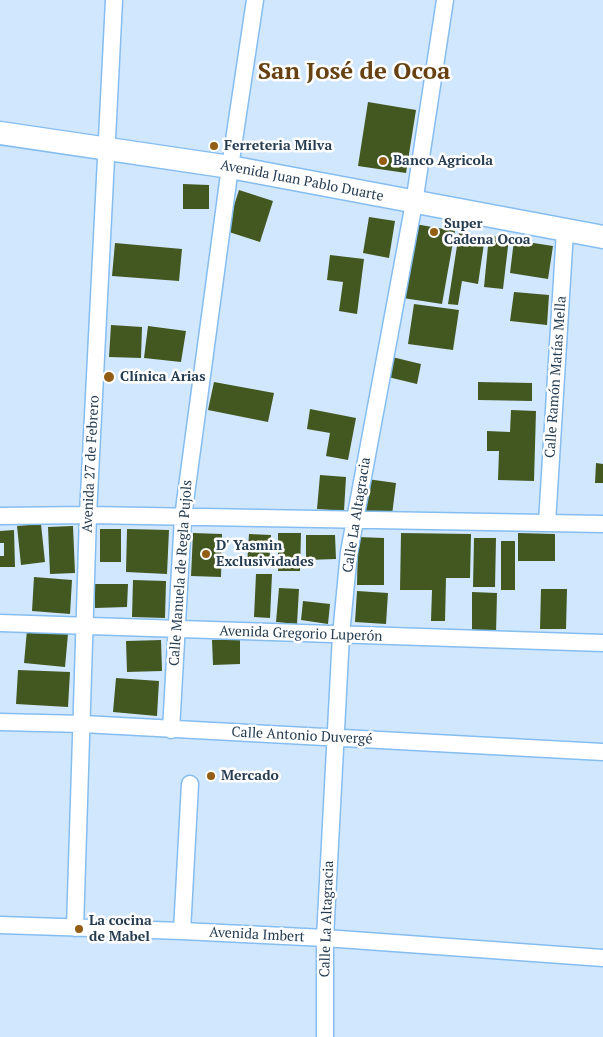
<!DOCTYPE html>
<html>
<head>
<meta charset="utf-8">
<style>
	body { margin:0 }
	canvas { display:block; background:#d1e7fd }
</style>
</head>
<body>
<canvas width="603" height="1037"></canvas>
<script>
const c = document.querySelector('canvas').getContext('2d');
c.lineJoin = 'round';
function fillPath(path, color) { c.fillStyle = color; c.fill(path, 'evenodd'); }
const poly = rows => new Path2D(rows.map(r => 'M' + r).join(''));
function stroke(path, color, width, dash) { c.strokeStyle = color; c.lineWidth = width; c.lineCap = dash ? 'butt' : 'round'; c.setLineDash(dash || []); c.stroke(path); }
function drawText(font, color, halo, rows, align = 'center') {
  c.font = font + ' "PT Serif",serif'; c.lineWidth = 5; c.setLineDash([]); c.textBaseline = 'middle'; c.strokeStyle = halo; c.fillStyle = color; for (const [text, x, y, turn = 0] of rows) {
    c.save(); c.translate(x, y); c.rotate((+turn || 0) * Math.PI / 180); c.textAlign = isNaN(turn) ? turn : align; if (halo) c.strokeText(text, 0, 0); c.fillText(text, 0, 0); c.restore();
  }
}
const building = poly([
	[368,102,416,110,406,173,358,166],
	[183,184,209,185,209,209,183,209],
	[239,190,273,201,260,242,226,231],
	[369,217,395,221,389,258,363,253],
	[415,224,455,231,442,304,403,298],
	[459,233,485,237,478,284,462,281,458,305,448,304],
	[489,236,509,238,503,289,484,287],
	[514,240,553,246,548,279,510,273],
	[115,243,182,249,179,281,112,276],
	[330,255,364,259,357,314,339,311,343,282,327,280],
	[514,292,549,295,547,325,510,321],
	[414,304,459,310,453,350,408,344],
	[111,325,142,327,141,358,109,357],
	[148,326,186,331,181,362,144,358],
	[392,357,421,364,417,384,388,377],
	[214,382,274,393,268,422,208,410],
	[478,382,532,383,532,401,478,400],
	[310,409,356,418,348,460,326,456,330,433,307,429],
	[511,410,536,411,534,481,498,480,499,451,487,451,487,431,510,432],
	[596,463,603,464,603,483,595,483],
	[320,475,346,477,344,511,317,509],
	[367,479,396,483,392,515,363,511],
	[41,524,45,562,21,565,17,526],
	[73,526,75,573,50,574,48,527],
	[100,529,121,529,121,562,100,562],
	[127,529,169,530,167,574,126,572],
	[14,530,15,567,0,567,0,556,4,556,4,543,0,543,0,531],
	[193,533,222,534,221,577,191,576],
	[278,533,301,533,300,571,278,571],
	[401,533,471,534,470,578,446,578,445,621,431,621,432,590,400,590],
	[518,533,555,534,555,561,518,561],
	[249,534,271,535,269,567,247,565],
	[306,535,335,535,336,559,306,560],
	[358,537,384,538,384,585,357,585],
	[474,538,496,538,495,587,473,587],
	[501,541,515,541,515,590,501,590],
	[256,574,272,574,270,618,254,617],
	[34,577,72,580,70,614,32,611],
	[133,580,166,581,165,618,132,617],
	[95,584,128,584,127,607,95,608],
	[279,588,299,589,297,624,276,622],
	[541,589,567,589,566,629,540,629],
	[357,591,388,593,386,624,355,622],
	[472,592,497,593,496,634,472,633],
	[303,601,330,604,328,624,301,620],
	[27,630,68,634,65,667,24,663],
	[240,639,240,664,213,665,212,640],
	[161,640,162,671,127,672,126,641],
	[18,670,70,672,68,707,16,704],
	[116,678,159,681,157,716,113,712]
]);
const street = poly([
	[0,516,88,515,603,524],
	[547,523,565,231],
	[0,623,603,643],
	[0,722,83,724,603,752],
	[171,730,183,517,230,167,255,0],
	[0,925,182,931,325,938,603,958],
	[75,928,88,515,114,0],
	[182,931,190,784],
	[325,1037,325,938,341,635,349,552,414,203,445,0]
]);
const secondary = poly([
	[0,133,230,167,603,237]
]);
const markers = [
	[214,146,5,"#935d14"],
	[383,161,5,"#935d14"],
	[434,232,5,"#935d14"],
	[109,377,6,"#935d14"],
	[206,554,5,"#935d14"],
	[211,776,5,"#935d14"],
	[79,929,5,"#935d14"]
];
const poiNames = [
	["Ferreteria Milva",224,146],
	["Banco Agricola",393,161],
	["Super",444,224],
	["Cadena Ocoa",444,240],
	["Clínica Arias",120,377],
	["D' Yasmin",216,546],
	["Exclusividades",216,562],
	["Mercado",221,776],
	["La cocina",89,921],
	["de Mabel",89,937]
];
const streetNames = [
	["Avenida Juan Pablo Duarte",302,181,11],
	["Calle Ramón Matías Mella",556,377,-86],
	["Avenida 27 de Febrero",91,464,-87],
	["Calle La Altagracia",357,515,-81],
	["Calle Manuela de Regla Pujols",181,573,-86],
	["Avenida Gregorio Luperón",301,634,2],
	["Calle Antonio Duvergé",302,736,3],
	["Calle La Altagracia",327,919,-88],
	["Avenida Imbert",257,935,3]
];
const townNames = [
	["San José de Ocoa",354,72]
];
fillPath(building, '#425820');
stroke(street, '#85bdf1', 19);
stroke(secondary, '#85bdf1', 25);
stroke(street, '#fff', 16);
stroke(secondary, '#fff', 22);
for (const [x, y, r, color] of markers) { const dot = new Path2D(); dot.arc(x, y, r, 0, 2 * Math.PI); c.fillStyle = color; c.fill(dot); stroke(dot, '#fff', 2); }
drawText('bold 14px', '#253c51', '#fff', poiNames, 'left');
drawText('14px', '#253c51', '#fff', streetNames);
drawText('bold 24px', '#674112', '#fff', townNames);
</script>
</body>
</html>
